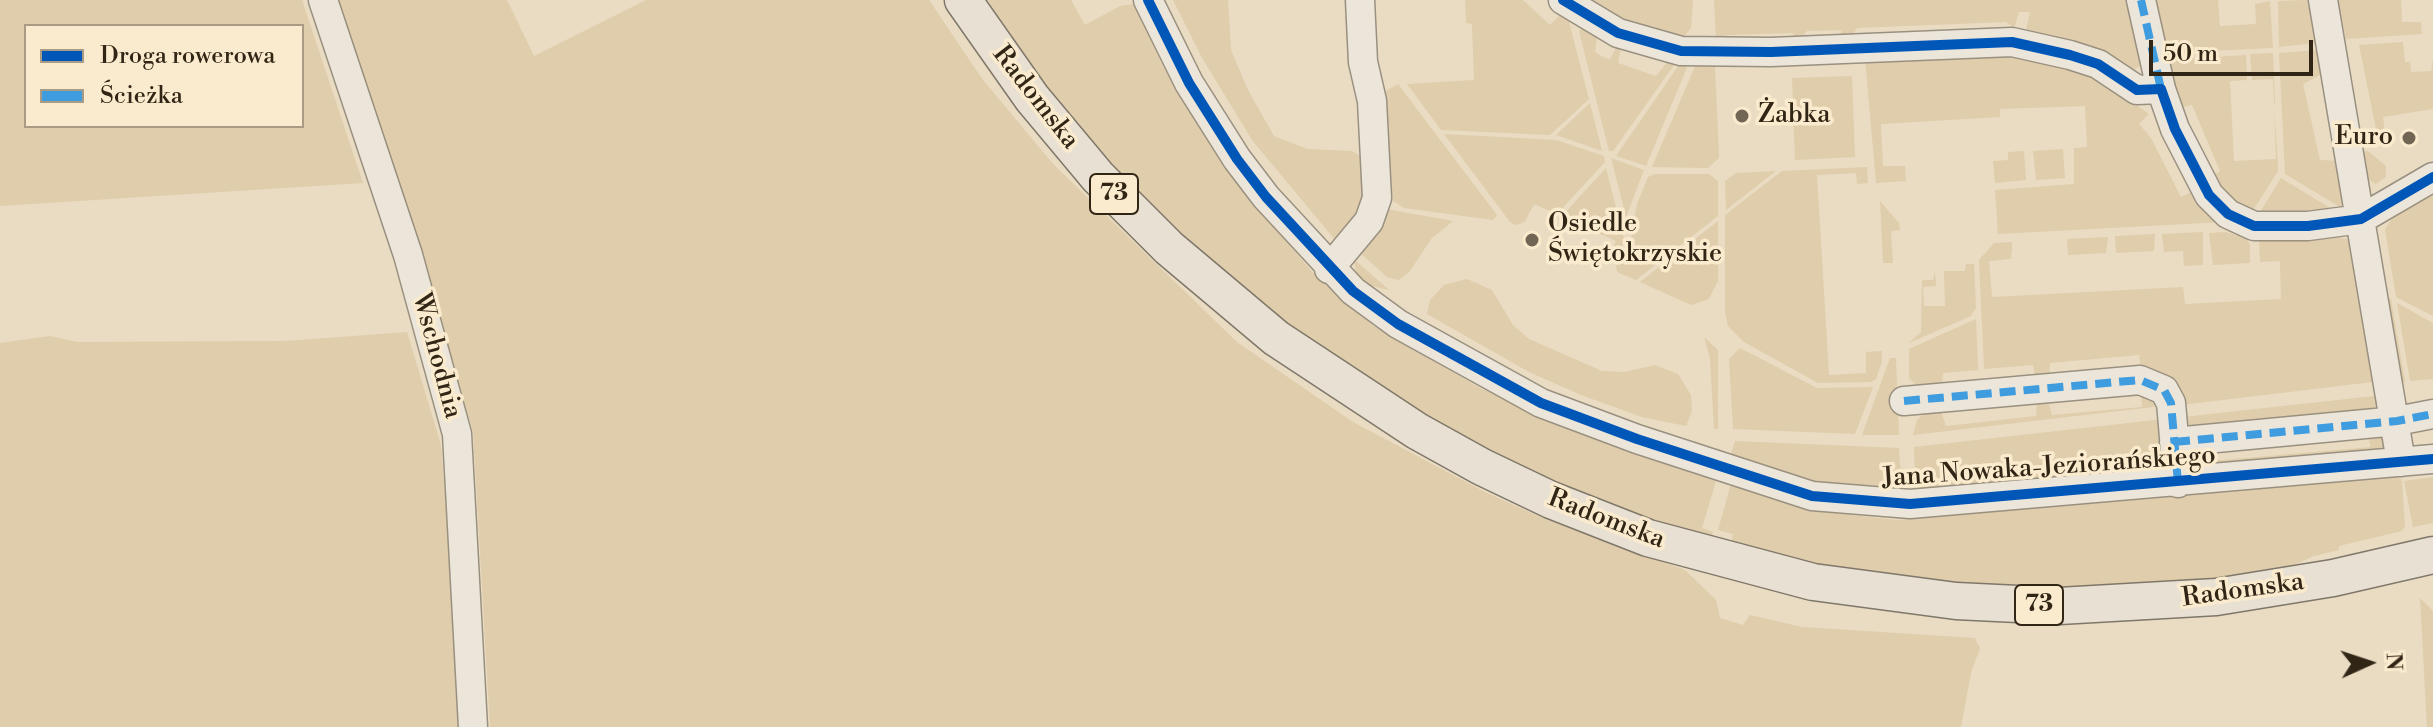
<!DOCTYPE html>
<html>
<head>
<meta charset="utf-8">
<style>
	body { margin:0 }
	#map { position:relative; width:2433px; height:727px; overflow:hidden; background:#e9dcc3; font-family:"Libre Bodoni",serif }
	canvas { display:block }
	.legend { position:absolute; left:24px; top:24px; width:280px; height:104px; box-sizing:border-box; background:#fbebce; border:2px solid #aa9c84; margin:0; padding:10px 14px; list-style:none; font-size:24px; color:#312616 }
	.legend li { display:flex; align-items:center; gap:16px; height:40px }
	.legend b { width:40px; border:2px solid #aa9c84 }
	.north { position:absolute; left:2329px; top:623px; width:80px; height:80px; -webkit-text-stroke:6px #fbebce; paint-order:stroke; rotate:87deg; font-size:22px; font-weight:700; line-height:32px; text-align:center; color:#312616 }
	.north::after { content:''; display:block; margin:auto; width:28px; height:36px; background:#312616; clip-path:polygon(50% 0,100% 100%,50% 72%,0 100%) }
	.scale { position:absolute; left:2149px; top:40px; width:164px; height:36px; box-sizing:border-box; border:4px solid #312616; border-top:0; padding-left:10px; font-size:24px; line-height:28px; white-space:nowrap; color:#312616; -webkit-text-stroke:6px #fbebce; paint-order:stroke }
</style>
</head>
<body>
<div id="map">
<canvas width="2433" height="727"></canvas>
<ul class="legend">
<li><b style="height:10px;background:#0057b8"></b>Droga rowerowa</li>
<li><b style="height:10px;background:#3e9cdf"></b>Ścieżka</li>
</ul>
<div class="north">N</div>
<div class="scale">50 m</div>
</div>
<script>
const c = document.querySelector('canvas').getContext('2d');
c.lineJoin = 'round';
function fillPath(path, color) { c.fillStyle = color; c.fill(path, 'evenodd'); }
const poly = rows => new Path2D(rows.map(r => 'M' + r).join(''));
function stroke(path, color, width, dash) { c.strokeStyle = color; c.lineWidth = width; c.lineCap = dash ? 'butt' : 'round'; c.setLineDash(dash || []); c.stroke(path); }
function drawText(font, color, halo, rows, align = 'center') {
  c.font = font + ' "Libre Bodoni",serif'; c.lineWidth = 7; c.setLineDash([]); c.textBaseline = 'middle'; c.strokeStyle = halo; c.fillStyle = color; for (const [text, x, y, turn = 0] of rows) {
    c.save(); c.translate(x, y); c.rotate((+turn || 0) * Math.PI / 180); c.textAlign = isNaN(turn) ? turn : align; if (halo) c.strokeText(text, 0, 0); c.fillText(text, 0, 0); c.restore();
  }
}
const green = poly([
	[0,0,302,0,363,183,0,206],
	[26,26,302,26,302,126,26,126],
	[335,0,507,0,534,56,646,0,929,0,983,80,1054,165,1237,342,1353,422,1487,493,1545,519,1685,570,1716,600,1720,618,1743,625,1750,615,1802,627,1975,638,1980,648,1971,673,1961,727,490,727,473,431],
	[981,0,1071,0,1085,25,1120,6,1134,4,1161,62,1213,149,1241,188,1314,274,1373,326,1480,388,1600,441,1716,481,1702,528,1713,532,1711,540,1566,488,1441,427,1290,330,1208,262,1122,177,1039,84],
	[1173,0,1228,0,1231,50,1248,90,1274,136,1307,149,1352,151,1365,159,1364,211,1336,241,1252,140,1201,56],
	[1465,0,1523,0,1550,25,1562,13,1568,18,1589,99,1550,135,1441,130,1407,84,1474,80,1472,24,1466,23],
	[1582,0,1693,0,1691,28,1682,39,1643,29],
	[1714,0,2137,0,2145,64,2131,71,2025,35,2030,12,2019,12,2013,33,2004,33,2012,26,2006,22,1857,28,1849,41,1837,42,1842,30,1807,31,1798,40,1792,33,1728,35,1716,41],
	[2154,0,2218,0,2220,26,2256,24,2255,4,2270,1,2273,48,2166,53],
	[2307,0,2317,43,2279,47,2278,1],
	[2338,0,2401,0,2402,22,2421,22,2422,34,2346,39],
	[1583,27,1597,35,1595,52,1603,57,1610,59,1616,48,1621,47,1618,63,1656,76,1669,60,1677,61,1613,151,1609,151,1579,31],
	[2403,42,2405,62,2410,62,2411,72,2431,71,2433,60,2433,109,2383,117,2385,133,2377,134,2359,45],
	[2318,50,2322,74,2303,84,2320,160,2339,161,2344,204,2340,207,2285,174,2279,53],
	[2008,51,2095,76,2149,114,2139,124,2151,138,2181,197,2195,190,2223,222,1998,234,1995,190,2074,184,2074,148,2087,147,2085,106,2000,109,2000,117,1881,124,1883,166,1905,166,1906,181,1876,183,1865,58],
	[2273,53,2275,104,2274,104,2273,79,2252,80,2250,54],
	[2246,55,2247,80,2230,81,2234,161,2276,159,2274,109,2277,148,2278,171,2250,215,2208,179,2220,171,2192,105,2178,108,2168,60],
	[1681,62,1688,63,1686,70,1646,166,1616,156],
	[1696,64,1715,65,1719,158,1708,168,1652,167],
	[1852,76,1855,157,1795,160,1792,78],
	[1398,84,1497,215,1493,220,1404,208,1393,201,1384,92],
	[1590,103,1602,151,1556,135],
	[1444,134,1556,140,1604,156,1605,162,1557,214,1534,204,1525,222,1516,225,1510,222],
	[2063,149,2065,178,2036,180,2033,151],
	[2024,151,2026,180,1995,183,1993,161,2008,160,2008,152],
	[2368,151,2386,166,2386,177,2376,184,2369,180,2363,152],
	[1611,158,1644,170,1626,217],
	[1867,167,1868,183,1857,184,1856,173,1817,175,1829,375,1866,373,1866,352,1882,351,1882,361,1876,379,1871,382,1818,383,1744,342,1728,326,1725,312,1725,215,1782,171],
	[1606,168,1624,239,1621,250,1606,266,1616,241,1562,216],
	[1776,171,1726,210,1725,181,1736,173],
	[1655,174,1709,174,1718,181,1718,216,1636,280,1617,272,1616,266,1629,250,1637,204,1648,177],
	[2281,178,2335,211,2257,217],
	[2433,189,2433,316,2396,297,2385,229,2392,219,2423,200,2421,195],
	[1880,201,1899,223,1900,230,1891,231,1893,263,1883,263],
	[1386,209,1453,221,1431,239,1410,271,1399,280,1387,277,1358,251],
	[1718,221,1718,281,1709,299,1691,305,1640,282],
	[2203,232,2203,265,2184,266,2183,251,2164,252,2162,234],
	[2225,232,2245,237,2250,245,2250,263,2213,265,2209,233],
	[2155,234,2154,251,2116,253,2115,236],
	[2333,236,2354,241,2381,381,2181,405,2141,369,2139,355,2050,363,2049,377,2035,376,2033,365,1984,369,1979,260,1994,243,2012,242,2012,248,2011,259,1989,261,1992,297,2183,287,2185,304,2281,299,2280,261,2260,262,2259,239],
	[2108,237,2106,253,2068,255,2067,239],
	[1354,259,1389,290,1363,284,1356,273],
	[1966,264,1974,264,1976,308,1971,316,1909,343,1921,332,1922,280,1933,280,1935,272,1936,286,1923,287,1924,306,1945,306,1944,271,1965,271],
	[1467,279,1492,290,1513,325,1529,339,1602,371,1625,372,1655,365,1678,374,1691,395,1692,411,1686,426,1642,417,1581,395,1529,372,1427,314,1430,300,1444,285],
	[2385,297,2391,299,2405,382,2400,383],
	[2397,303,2433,323,2433,379,2410,381],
	[1976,319,1978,370,1943,373,1942,385,1923,390,1916,385,1909,378,1909,349],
	[407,332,441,445,464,727,0,727,0,343,50,336,77,342,285,341],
	[1704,337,1718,350,1718,429,1714,429,1710,358],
	[1740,348,1817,388,1873,387,1855,434,1733,429,1729,359],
	[1890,358,1896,358,1899,435,1862,435],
	[2141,390,2162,406,1913,435,1917,420,1927,411,1941,411,1946,426,2036,416,2037,403,2048,401,2052,415,2142,407],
	[2383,395,2380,410,2187,428,2183,417],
	[2164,419,2168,456,2162,471,1923,490,1915,479,1914,447],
	[2387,433,2385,453,2195,467,2190,464,2187,450,2214,444,2205,455,2211,461,2370,447,2369,435],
	[1735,441,1899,448,1901,479,1890,491,1828,486,1730,457],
	[2395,476,2402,480,2405,527,2402,531,2339,546,2339,550,2314,556,2282,570,2183,583,2042,589,1928,582,1824,566,1731,545,1733,534,1718,530,1731,484,1806,510,1897,520],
	[2433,477,2433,523,2413,527,2404,481],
	[2420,598,2433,611,2433,727,2427,727]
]);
const minor = poly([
	[323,0,408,255,457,434,473,727],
	[1148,0,1189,83,1237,159,1266,197,1353,291,1398,324,1541,403,1637,439,1812,496,1910,504,2433,459],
	[1563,0,1618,33,1681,51,1771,52,2012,42,2070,55,2098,64,2137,90,2161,89,2175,129,2209,195,2228,214,2254,226,2308,226,2361,219,2433,177],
	[2141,0,2161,89],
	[2323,0,2401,462],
	[1329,269,1369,221,1377,198,1372,101,1363,62,1360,0],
	[1904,401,2140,380,2164,390,2171,403,2178,483],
	[2174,442,2397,421,2433,414]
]);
const major = poly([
	[963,0,1032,98,1098,177,1169,248,1276,338,1417,431,1482,467,1551,500,1648,538,1813,582,1956,601,2059,606,2216,597,2333,578,2433,555]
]);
const quiet = poly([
	[2141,0,2161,89],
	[1904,401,2140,380,2164,390,2171,403,2178,483],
	[2174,442,2397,421,2433,414]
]);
const cycleway = poly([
	[1148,0,1189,83,1237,159,1266,197,1353,291,1398,324,1541,403,1637,439,1812,496,1910,504,2433,459],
	[1563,0,1618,33,1681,51,1771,52,2012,42,2070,55,2098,64,2137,90,2161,89,2175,129,2209,195,2228,214,2254,226,2308,226,2361,219,2433,177]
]);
const markers = [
	[1742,116,8,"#716653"],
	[2409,138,8,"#716653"],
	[1532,240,8,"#716653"]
];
const shields = [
	[1114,194,48],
	[2039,605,48]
];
const shieldNames = [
	["73",1114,194],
	["73",2039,605]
];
const streetNames = [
	["Radomska",1035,98,52],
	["Wschodnia",436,356,75],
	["Jana Nowaka-Jeziorańskiego",2049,468,-4],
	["Radomska",1606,520,21],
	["Radomska",2243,591,-8]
];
const poiNames = [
	["Żabka",1758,116],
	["Euro",2393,138,"right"],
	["Osiedle",1548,225],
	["Świętokrzyskie",1548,255]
];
fillPath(green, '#dfcdab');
stroke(minor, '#999080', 31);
stroke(major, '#7f7769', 39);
stroke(minor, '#ece5d9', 28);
stroke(major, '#e8e0d2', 36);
stroke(quiet, '#3e9cdf', 8, [16, 8]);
stroke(cycleway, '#0057b8', 10);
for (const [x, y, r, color] of markers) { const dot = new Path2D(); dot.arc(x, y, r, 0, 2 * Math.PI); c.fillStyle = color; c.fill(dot); stroke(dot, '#fbebce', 3); }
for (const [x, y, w] of shields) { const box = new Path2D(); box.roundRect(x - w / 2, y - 20, w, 40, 6); c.fillStyle = '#fbebce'; c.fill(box); stroke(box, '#312616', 2); }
drawText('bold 24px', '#312616', null, shieldNames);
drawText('26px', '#312616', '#fbebce', streetNames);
drawText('26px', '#312616', '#fbebce', poiNames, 'left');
</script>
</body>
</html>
